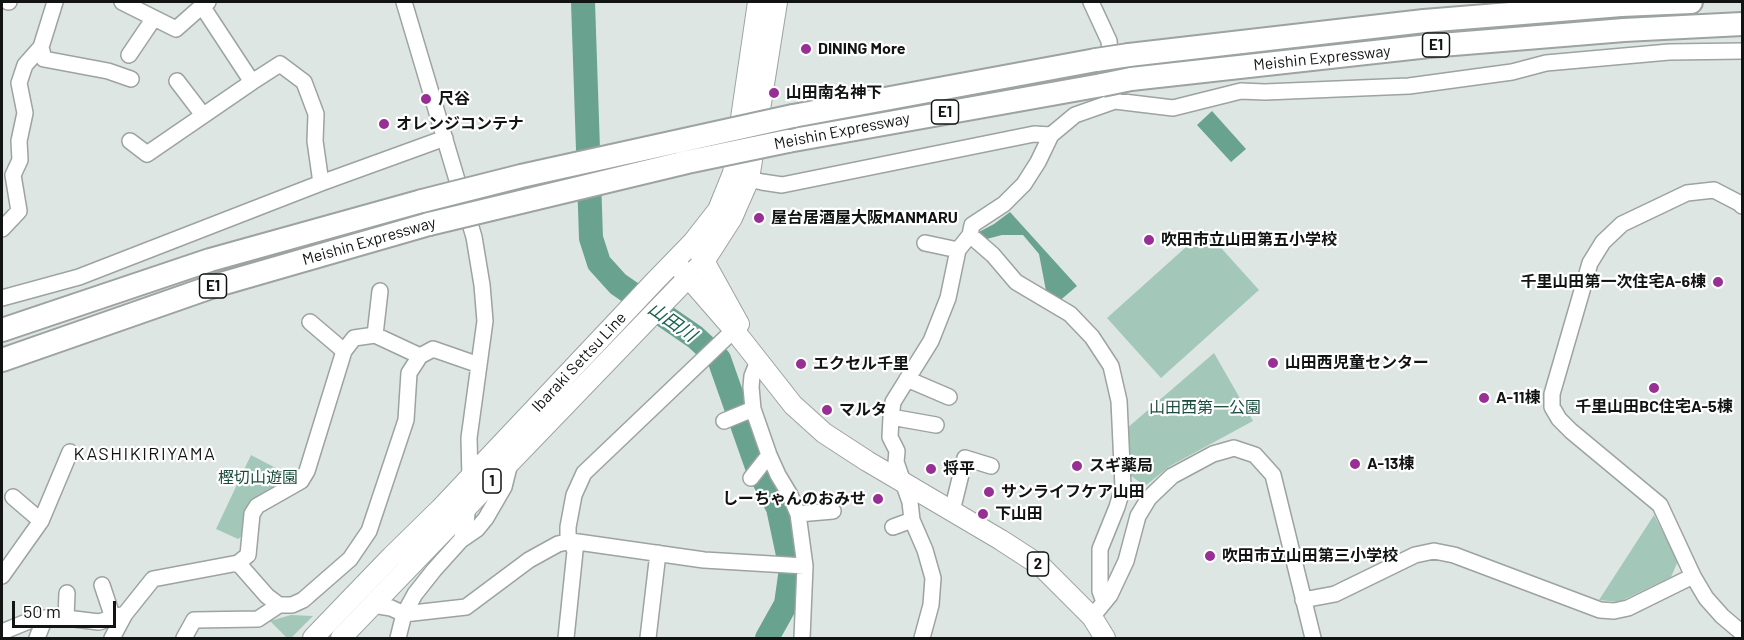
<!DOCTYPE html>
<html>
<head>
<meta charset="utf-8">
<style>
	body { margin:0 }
	#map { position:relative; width:1744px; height:640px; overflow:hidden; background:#dee6e3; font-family:Barlow,sans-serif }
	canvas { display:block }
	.frame { position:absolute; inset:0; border:3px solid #111413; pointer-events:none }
	.scale { position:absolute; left:12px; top:601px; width:104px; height:27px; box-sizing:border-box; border:3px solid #111413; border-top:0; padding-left:8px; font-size:18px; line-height:21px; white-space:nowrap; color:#111413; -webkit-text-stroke:4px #fff; paint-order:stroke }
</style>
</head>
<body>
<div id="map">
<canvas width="1744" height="640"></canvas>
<div class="frame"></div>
<div class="scale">50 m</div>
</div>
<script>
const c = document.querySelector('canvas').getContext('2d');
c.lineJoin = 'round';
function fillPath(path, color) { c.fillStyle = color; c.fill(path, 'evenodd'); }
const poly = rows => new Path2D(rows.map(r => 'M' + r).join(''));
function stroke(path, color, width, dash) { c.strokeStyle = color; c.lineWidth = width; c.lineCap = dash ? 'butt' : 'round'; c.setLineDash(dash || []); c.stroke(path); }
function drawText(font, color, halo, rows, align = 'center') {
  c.font = font + ' Barlow,"Noto Sans JP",sans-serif'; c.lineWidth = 4.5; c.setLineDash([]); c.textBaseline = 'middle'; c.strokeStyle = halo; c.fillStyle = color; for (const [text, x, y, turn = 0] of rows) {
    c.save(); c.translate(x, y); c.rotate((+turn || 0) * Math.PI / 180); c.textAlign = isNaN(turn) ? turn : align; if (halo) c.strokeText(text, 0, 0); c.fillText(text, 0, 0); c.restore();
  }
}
const green = poly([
	[1205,230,1259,290,1161,378,1107,318],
	[1214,353,1253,421,1170,466,1145,486,1130,475,1126,429],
	[251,455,291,476,250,502,244,513,242,536,238,539,216,529],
	[1654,515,1678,561,1671,577,1619,602,1599,600],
	[291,615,313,616,291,638,287,638,270,621]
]);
const water = poly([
	[1212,111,1246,149,1231,162,1197,125],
	[1010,212,1077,286,1057,303,1047,296,1039,254,1023,235,1002,235,983,240,977,233,994,224]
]);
const river = poly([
	[583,2,591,238,599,263,618,284,695,337,719,359,757,467,778,508,791,569,786,604,767,638]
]);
const minor = poly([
	[8,2,9,2],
	[122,2,176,29,202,6],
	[208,2,202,6,252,82,280,64,304,82,316,114,315,141,321,183],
	[1091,2,1109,41,1114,92],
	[41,47,44,59,108,71,131,79],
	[129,55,154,18],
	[177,81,203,115],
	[130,141,147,154,252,82],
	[749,179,762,182,782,185,1034,134,1051,135],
	[1742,206,1739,203,1714,190,1687,193,1622,224,1603,242,1590,263,1552,394,1552,407,1559,419,1571,431,1660,505,1693,576,1706,598,1722,616,1742,633],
	[2,229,19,211,13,175,20,160,19,141,25,113,19,83,25,65,41,47,55,2],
	[970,235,993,255,1016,282,1070,314,1092,337,1111,366,1119,401,1123,487,1117,507,1100,549,1100,591,1104,602],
	[925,243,958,250],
	[2,298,79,277,321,183,445,138],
	[310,322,344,351],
	[375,335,380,291],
	[758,361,752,376,751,387,753,409,769,455,778,475,790,495,798,514,805,566,802,638],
	[907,379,949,397],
	[891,417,936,425],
	[724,421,753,409],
	[751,478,769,455],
	[13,497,41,521],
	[952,511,965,458,991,466],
	[798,514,833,511],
	[893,527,912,520],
	[461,540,477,529,486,518,504,487,510,463],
	[238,563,248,555,252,514,257,506,301,481,307,471,344,351,354,338,375,335,420,356],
	[2,576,41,521,70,452],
	[102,585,113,618],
	[1303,600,1335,594,1415,555,1434,551,1454,555,1600,610,1614,611,1628,608,1693,576],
	[373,605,391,608,404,614,466,607,529,560,558,544,571,541,704,560,805,566],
	[1092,617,1110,595,1126,561,1138,516,1149,498,1172,476,1213,454,1234,448,1255,455,1273,475,1313,638],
	[66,618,67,593],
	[2,632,29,621,45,618,66,618,99,622,125,614,153,579,238,563,267,596,279,605,292,605,303,600,350,559,369,531,406,420,409,373,420,356,433,349,479,365],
	[37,638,45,618],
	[112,638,125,614],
	[184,638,194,620,258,619,279,605],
	[398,638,404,614,415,594,434,570,461,540,466,525,470,478,469,438,485,321,482,285,474,237,404,2],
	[566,638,575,551,568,535,568,527,574,495,584,473,734,330],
	[648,638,658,553],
	[922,638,931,605,933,578,925,550,912,520,910,502,896,462,897,451,890,437,891,417,893,402,931,341,948,298,958,250,970,235,972,225,1004,204,1024,184,1038,162,1051,135,1075,115,1115,101,1173,108,1241,91,1265,92,1409,86,1512,72,1546,63,1669,52,1742,51]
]);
const major = poly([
	[698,250,739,324],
	[680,268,734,330,793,405,824,433,867,461,1001,540,1041,566,1092,617,1105,638],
	[313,638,391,557,440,509,655,281,693,242,718,210,733,173,758,2],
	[341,638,705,260,732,218,749,179,777,2]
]);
const highway = poly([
	[1129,55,1424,21,1621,5,1691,2],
	[1131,79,1429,46,1624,30,1742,24],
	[793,116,1096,60],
	[788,141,1102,85],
	[2,330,210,260,422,201],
	[2,360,214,286,429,224]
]);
const highwayBridge = poly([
	[1096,60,1129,55],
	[1102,85,1131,79],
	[422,201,521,176,793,116],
	[429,224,687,162,788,141]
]);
const markers = [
	[806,49,6,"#972f94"],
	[774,93,6,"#972f94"],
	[426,99,6,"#972f94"],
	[384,124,6,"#972f94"],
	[759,218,6,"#972f94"],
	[1149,240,6,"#972f94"],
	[1718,282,6,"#972f94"],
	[1273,363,6,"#972f94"],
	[801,364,6,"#972f94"],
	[1654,388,6,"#972f94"],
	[1484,398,6,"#972f94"],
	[827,410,6,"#972f94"],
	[1355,464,6,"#972f94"],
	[1077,466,6,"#972f94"],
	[931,469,6,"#972f94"],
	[989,492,6,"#972f94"],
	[878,499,6,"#972f94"],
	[983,514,6,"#972f94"],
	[1210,556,6,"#972f94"]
];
const shields = [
	[1436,45,27],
	[945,112,27],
	[213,286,27],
	[492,481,18],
	[1038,564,21]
];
const shieldNames = [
	["E1",1436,45],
	["E1",945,112],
	["E1",213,286],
	["1",492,481],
	["2",1038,564]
];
const poiNames = [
	["DINING More",818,49],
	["山田南名神下",786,93],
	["尺谷",438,99],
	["オレンジコンテナ",396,124],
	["屋台居酒屋大阪MANMARU",771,218],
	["吹田市立山田第五小学校",1161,240],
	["千里山田第一次住宅A-6棟",1706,282,"right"],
	["山田西児童センター",1285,363],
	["エクセル千里",813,364],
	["A-11棟",1496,398],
	["千里山田BC住宅A-5棟",1654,407,"center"],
	["マルタ",839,410],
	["A-13棟",1367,464],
	["スギ薬局",1089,466],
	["将平",943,469],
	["サンライフケア山田",1001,492],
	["しーちゃんのおみせ",866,499,"right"],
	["下山田",995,514],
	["吹田市立山田第三小学校",1222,556]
];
const streetNames = [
	["Meishin Expressway",1322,58,-6],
	["Meishin Expressway",842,131,-11],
	["Meishin Expressway",369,241,-16],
	["Ibaraki Settsu Line",579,362,-47]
];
const parkNames = [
	["山田西第一公園",1205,408],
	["樫切山遊園",258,478]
];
const waterNames = [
	["山田川",672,322,35]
];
const neighbourhoodNames = [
	["KASHIKIRIYAMA",145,454]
];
fillPath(green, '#a3c8ba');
fillPath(water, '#69a38f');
stroke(river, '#69a38f', 24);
stroke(minor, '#9ca3a0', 18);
stroke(major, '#9ca3a0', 22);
stroke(highway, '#9ca3a0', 26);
stroke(minor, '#fff', 15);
stroke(major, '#fff', 20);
stroke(highway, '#fff', 22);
stroke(highwayBridge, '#9ca3a0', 26, []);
stroke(highwayBridge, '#fff', 22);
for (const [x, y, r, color] of markers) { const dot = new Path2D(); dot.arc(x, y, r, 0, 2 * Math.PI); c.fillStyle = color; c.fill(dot); stroke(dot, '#fff', 2); }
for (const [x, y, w] of shields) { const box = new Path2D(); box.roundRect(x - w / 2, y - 12, w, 24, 4.5); c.fillStyle = '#fff'; c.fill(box); stroke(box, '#111413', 1.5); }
drawText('bold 15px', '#111413', null, shieldNames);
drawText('bold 16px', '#111413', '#fff', poiNames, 'left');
drawText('16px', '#111413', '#fff', streetNames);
drawText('16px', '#1b4c3d', '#fff', parkNames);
drawText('italic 18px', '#18624e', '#fff', waterNames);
c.letterSpacing = '1.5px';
drawText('18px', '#111413', '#fff', neighbourhoodNames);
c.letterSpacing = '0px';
</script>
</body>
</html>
